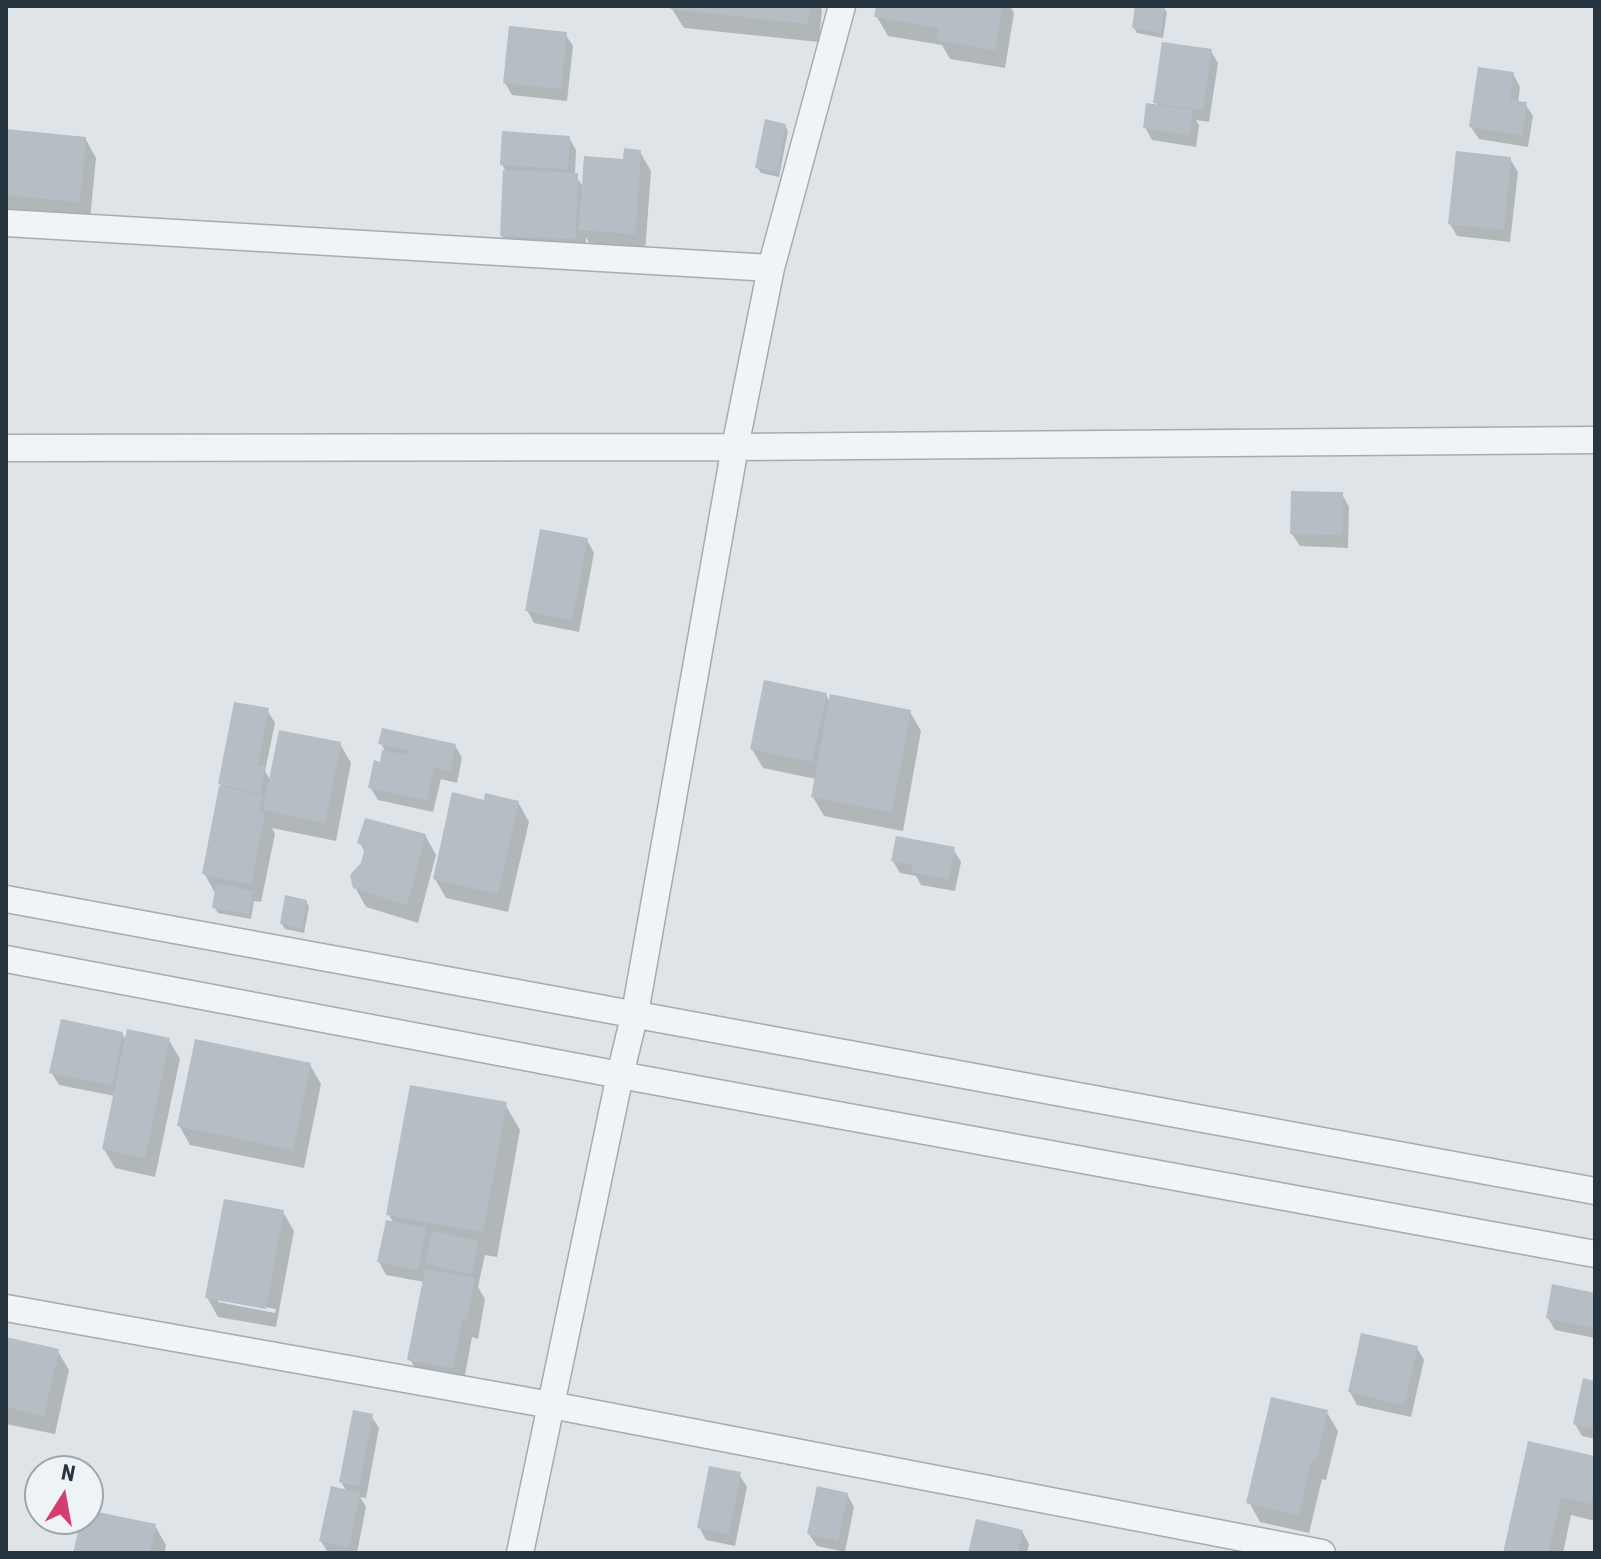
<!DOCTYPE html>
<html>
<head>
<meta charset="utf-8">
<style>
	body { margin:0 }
	#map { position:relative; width:1601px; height:1559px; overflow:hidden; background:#dee4e8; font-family:"Roboto Condensed",sans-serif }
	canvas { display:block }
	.frame { position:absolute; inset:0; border:8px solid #273540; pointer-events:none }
	.north { position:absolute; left:24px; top:1455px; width:80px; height:80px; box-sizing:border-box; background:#eef3f6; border:2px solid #9ea7ad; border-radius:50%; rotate:11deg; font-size:22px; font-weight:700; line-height:32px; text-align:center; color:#273540 }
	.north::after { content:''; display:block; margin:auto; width:28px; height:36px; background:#d33d70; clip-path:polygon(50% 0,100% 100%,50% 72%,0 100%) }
</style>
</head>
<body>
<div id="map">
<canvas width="1601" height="1559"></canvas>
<div class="frame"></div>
<div class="north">N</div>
</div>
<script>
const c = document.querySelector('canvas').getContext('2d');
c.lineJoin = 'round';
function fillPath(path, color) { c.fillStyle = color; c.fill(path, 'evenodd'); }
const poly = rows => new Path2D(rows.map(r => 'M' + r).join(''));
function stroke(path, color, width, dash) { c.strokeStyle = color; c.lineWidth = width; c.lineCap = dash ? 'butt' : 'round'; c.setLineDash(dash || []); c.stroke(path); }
const shadow = poly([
	[673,6,820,6,822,10,819,42,684,28,672,9],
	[878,6,1010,6,1014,13,1005,68,950,59,942,45,888,36,877,17],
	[1137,6,1163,7,1167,12,1163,38,1137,33,1134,28],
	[565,34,573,46,567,101,512,95,505,83],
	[1211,51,1218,63,1209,122,1196,120,1199,125,1196,147,1152,140,1145,127,1158,107,1156,102],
	[1513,74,1520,87,1518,103,1525,104,1533,116,1528,147,1479,139,1471,127],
	[785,125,788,131,779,177,761,173,757,167],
	[6,131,85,138,96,158,90,220,6,212],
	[569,138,576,150,575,175,584,188,640,152,651,171,645,253,592,249,586,237,585,258,514,255,502,236,505,170,502,164],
	[1510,159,1518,172,1510,242,1457,236,1450,224],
	[1342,494,1349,507,1348,548,1300,546,1292,534],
	[587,540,594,553,579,632,534,623,527,610],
	[826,695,830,702,910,712,921,731,903,831,824,816,813,797,816,779,763,768,752,749],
	[267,710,275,723,265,771,271,781,340,744,351,763,336,841,272,828,275,834,261,902,254,901,251,919,218,913,214,907,215,893,204,873,223,790,220,784],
	[381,743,455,745,462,758,457,783,441,779,433,812,378,800,370,787,381,764,384,749],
	[518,802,529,822,508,912,446,898,435,879],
	[425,835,436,855,418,923,366,907,355,887,365,853,360,843],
	[953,849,961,862,955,891,921,885,916,876,900,873,893,861],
	[306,901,309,907,304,933,285,929,282,924],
	[122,1033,127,1042,169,1040,180,1059,155,1177,115,1168,104,1149,115,1096,59,1085,51,1072],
	[310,1065,321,1084,304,1168,190,1145,179,1125],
	[505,1104,520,1130,497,1257,485,1255,478,1287,485,1299,478,1339,472,1337,463,1386,421,1379,410,1359,424,1282,386,1275,379,1262,394,1223,388,1214],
	[283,1212,294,1231,276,1327,218,1317,207,1297],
	[218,1298,276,1309,275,1313,218,1302],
	[1595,1295,1595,1338,1555,1330,1548,1318],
	[6,1339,57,1350,69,1370,55,1434,6,1424],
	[1417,1348,1424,1360,1411,1417,1357,1405,1350,1392],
	[1595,1383,1595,1439,1582,1436,1575,1424],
	[1326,1411,1338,1431,1326,1480,1322,1479,1309,1533,1260,1522,1249,1502],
	[371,1416,379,1428,366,1498,360,1497,366,1507,357,1553,328,1553,321,1541,347,1492,341,1482],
	[1595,1458,1595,1521,1571,1515,1563,1553,1505,1553],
	[739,1474,747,1487,735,1546,706,1540,699,1527],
	[847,1494,854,1507,845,1552,817,1546,809,1534],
	[88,1512,155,1526,166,1545,165,1553,75,1553,83,1519,88,1519],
	[1022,1531,1029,1544,1027,1553,970,1553]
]);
const building = poly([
	[671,6,810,6,808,24,670,9],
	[876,6,1002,6,995,50,937,40,939,28,874,17],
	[1135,6,1165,6,1160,33,1132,28],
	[509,26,567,32,561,89,503,83],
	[1162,42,1212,49,1203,110,1153,103],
	[1478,67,1514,72,1510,100,1527,102,1522,135,1469,127],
	[1146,103,1193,110,1189,135,1143,128],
	[765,119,786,124,777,172,755,168],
	[6,129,86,137,80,202,6,195],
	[502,131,570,136,568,169,500,165],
	[624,148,641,150,635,234,579,230,584,156,623,159],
	[1456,151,1511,157,1504,230,1448,224],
	[503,170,578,173,575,239,500,236],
	[1291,491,1343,492,1342,535,1290,534],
	[540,529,588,538,572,620,525,611],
	[764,680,827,693,812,762,750,749],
	[830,694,911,710,892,812,811,797],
	[234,702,269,708,258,765,265,766,260,793,218,784],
	[382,728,456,744,450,771,434,767,427,800,368,788,374,760,380,762,382,750,407,755,408,750,378,744],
	[279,730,341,742,325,823,263,810],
	[219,786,262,795,259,812,265,813,251,884,202,874],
	[452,792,484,800,485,793,519,801,498,894,433,879],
	[365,818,426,834,407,905,353,888,350,875,361,863,365,847,357,843],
	[896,836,955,847,948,879,912,872,913,865,891,861],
	[216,884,253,891,249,914,212,908],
	[285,895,307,900,302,928,280,924],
	[61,1019,123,1032,112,1085,49,1073],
	[127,1029,170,1038,145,1158,102,1149],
	[195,1039,311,1063,293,1150,177,1126],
	[410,1085,507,1102,483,1232,386,1215],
	[224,1199,284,1210,266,1309,205,1298],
	[386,1220,426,1228,418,1270,377,1262],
	[432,1231,478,1241,472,1274,425,1264],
	[425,1269,475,1278,467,1320,462,1319,453,1368,407,1360],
	[1552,1284,1595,1293,1595,1328,1546,1318],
	[1361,1333,1418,1346,1404,1405,1348,1392],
	[6,1337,59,1349,44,1416,6,1407],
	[1583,1378,1595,1381,1595,1429,1573,1424],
	[1271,1397,1328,1410,1316,1462,1311,1461,1299,1515,1246,1503],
	[353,1410,373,1414,359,1486,339,1482],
	[1528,1441,1595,1456,1595,1487,1591,1504,1561,1497,1548,1553,1503,1553],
	[709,1466,741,1472,729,1534,697,1528],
	[331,1486,360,1493,349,1547,319,1541],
	[817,1486,848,1493,838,1541,807,1534],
	[88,1510,156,1524,150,1553,73,1553,81,1519,88,1519],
	[976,1519,1023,1530,1018,1553,968,1553]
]);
const street = poly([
	[6,223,771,268],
	[6,448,735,447,1595,440],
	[6,899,1595,1191],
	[6,959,620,1075,1595,1254],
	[6,1308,551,1405,1322,1553],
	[520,1553,620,1075,635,1013,735,447,771,268,842,6]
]);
fillPath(shadow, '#0003');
fillPath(building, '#b5bec5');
stroke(street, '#a3acb2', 29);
stroke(street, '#f1f4f6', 26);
</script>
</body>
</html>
